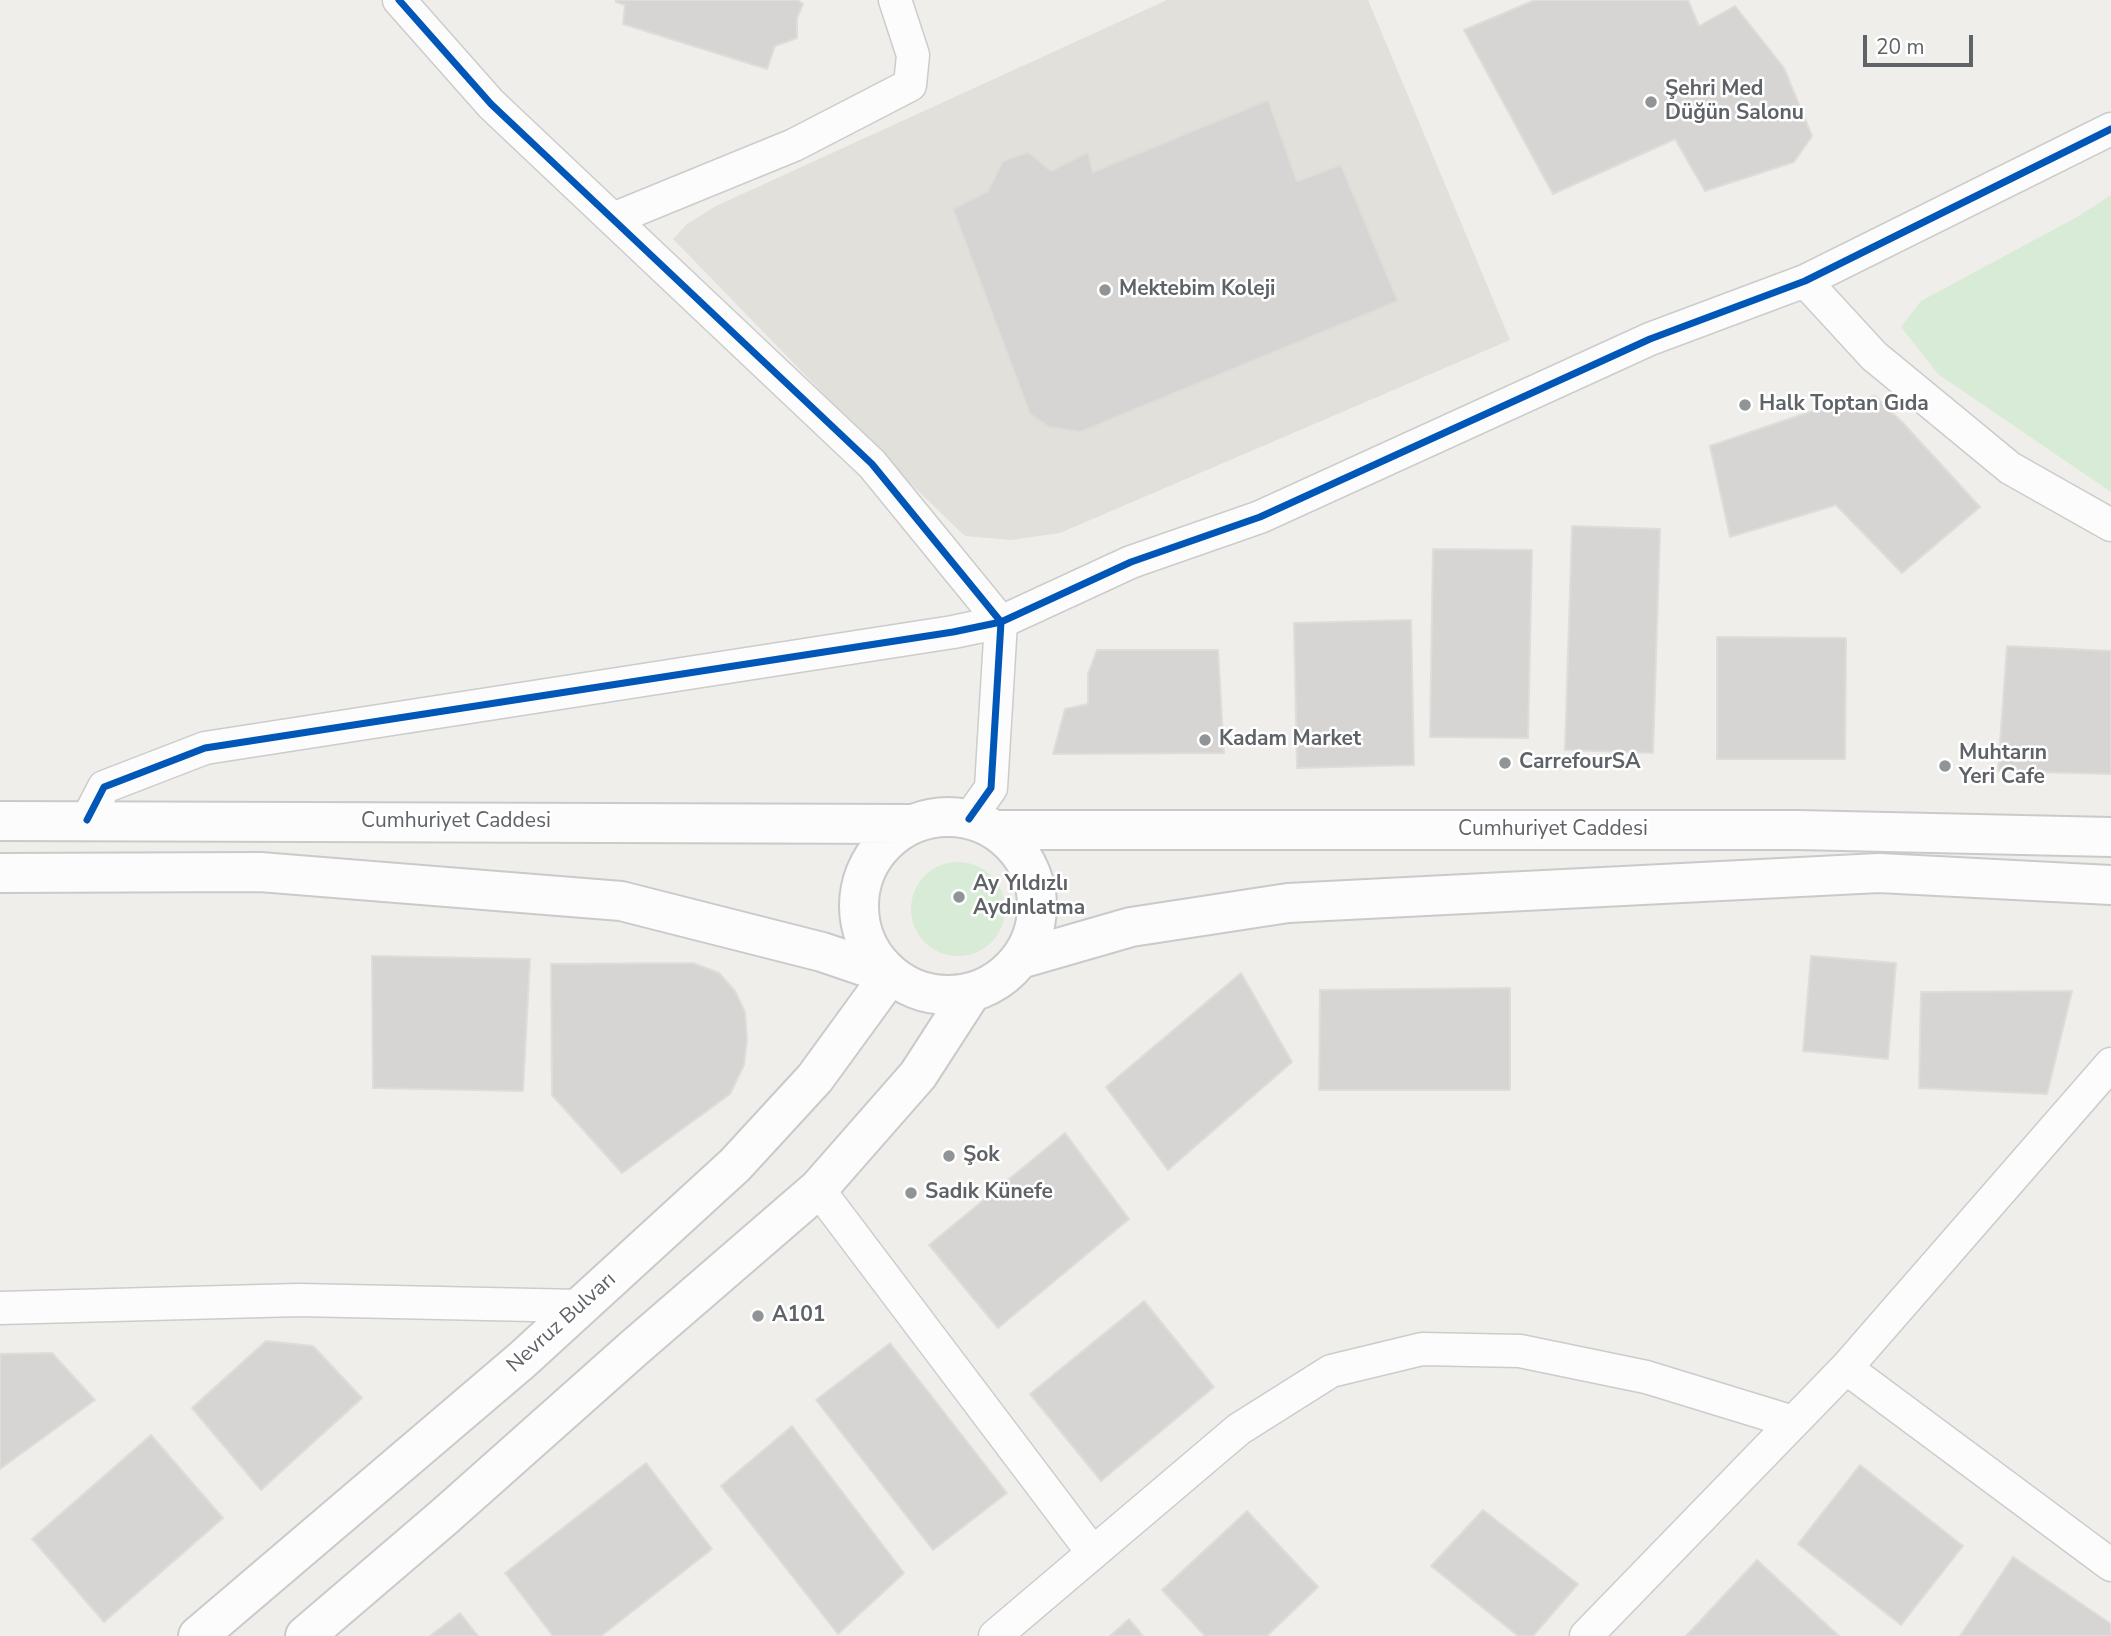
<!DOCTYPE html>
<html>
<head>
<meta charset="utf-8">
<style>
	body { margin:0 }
	#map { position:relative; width:2111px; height:1636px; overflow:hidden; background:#efeeea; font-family:"Nunito Sans",sans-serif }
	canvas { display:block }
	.scale { position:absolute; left:1863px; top:35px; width:110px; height:32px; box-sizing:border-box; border:4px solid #5f6368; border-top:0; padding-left:9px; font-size:21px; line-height:24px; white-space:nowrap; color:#5f6368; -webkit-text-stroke:5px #fff; paint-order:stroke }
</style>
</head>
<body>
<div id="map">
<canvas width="2111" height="1636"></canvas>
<div class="scale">20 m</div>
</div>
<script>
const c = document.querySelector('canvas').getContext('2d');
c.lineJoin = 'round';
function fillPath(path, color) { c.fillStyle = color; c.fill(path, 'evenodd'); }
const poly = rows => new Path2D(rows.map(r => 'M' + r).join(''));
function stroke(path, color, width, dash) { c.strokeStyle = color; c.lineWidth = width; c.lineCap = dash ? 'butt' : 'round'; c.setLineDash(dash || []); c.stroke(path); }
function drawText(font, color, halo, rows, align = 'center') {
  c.font = font + ' "Nunito Sans",sans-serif'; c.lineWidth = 5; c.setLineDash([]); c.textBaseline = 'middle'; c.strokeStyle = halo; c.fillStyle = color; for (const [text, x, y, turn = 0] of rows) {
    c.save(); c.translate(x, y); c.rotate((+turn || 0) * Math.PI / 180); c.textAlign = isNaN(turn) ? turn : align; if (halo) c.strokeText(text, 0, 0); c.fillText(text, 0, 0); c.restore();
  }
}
const education = poly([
	[1167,0,1368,0,1510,340,1060,533,1011,540,965,536,914,487,673,239,687,224,716,206]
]);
const green = poly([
	[2111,195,2111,492,1938,374,1901,327,1921,301,2077,217],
	'911 909a47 47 0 1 1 94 0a47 47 0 1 1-94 0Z'
]);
const building = poly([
	[616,0,798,0,803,4,797,18,797,38,775,46,767,69,623,24,625,5,616,2,616,0],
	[1535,0,1688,0,1699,26,1735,6,1784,68,1812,136,1794,162,1705,191,1675,139,1553,194,1464,30,1535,0],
	[1268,100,1297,181,1341,165,1398,301,1080,432,1049,427,1030,414,953,209,988,191,1003,161,1028,152,1051,171,1088,152,1093,172,1268,100],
	[1875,396,1904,424,1980,507,1902,573,1836,505,1730,537,1710,446,1806,413,1875,396],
	[1572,526,1660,529,1653,753,1565,750,1572,526],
	[1433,549,1532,550,1528,738,1430,737,1433,549],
	[1411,620,1414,765,1297,768,1294,623,1411,620],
	[1717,637,1846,638,1845,759,1717,759,1717,637],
	[2007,646,2111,651,2111,774,1998,771,2007,646],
	[1097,650,1218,650,1224,753,1053,754,1065,709,1088,704,1088,674,1097,650],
	[372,956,530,959,523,1091,373,1088,372,956],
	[1811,956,1896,963,1888,1059,1803,1051,1811,956],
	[693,963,719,973,735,991,745,1012,747,1039,744,1065,730,1094,622,1173,552,1095,551,964,693,963],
	[1241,973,1292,1062,1168,1170,1106,1087,1241,973],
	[1510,988,1510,1090,1319,1090,1320,990,1510,988],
	[2072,991,2047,1094,1919,1088,1921,992,2072,991],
	[1065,1133,1129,1219,998,1328,929,1245,1065,1133],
	[1144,1301,1214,1387,1101,1481,1030,1394,1144,1301],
	[266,1341,313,1346,362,1398,261,1490,192,1408,266,1341],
	[890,1343,1007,1493,933,1550,816,1400,890,1343],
	[52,1353,95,1400,0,1469,0,1354,52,1353],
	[792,1426,904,1573,838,1634,721,1486,792,1426],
	[151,1435,223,1518,104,1622,32,1539,151,1435],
	[646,1463,712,1549,601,1636,553,1636,505,1573,646,1463],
	[1860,1465,1963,1546,1901,1625,1798,1544,1860,1465],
	[1483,1510,1578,1584,1533,1636,1518,1636,1431,1566,1483,1510],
	[1247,1511,1318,1587,1267,1636,1205,1636,1162,1590,1247,1511],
	[2013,1557,2111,1624,2111,1636,1960,1636,2013,1557],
	[1757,1560,1839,1636,1686,1636,1757,1560],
	[460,1613,478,1636,430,1636,460,1613],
	[1129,1619,1143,1636,1110,1636,1129,1619]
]);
const minor = poly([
	[399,0,491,104,872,464,1001,622,991,788,969,819],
	[613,219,794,145,910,85,913,55,895,0],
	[1805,281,1874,356,2010,468,2111,525],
	[87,820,104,787,205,748,953,632,1001,622,1131,562,1260,517,1650,339,1805,281,2111,129],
	[818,1189,1093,1553],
	[0,1308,299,1300,581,1306],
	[1846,1368,2111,1565],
	[995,1636,1239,1429,1331,1371,1422,1349,1520,1351,1646,1377,1793,1422],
	[1586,1636,1846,1368,2111,1064]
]);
const secondary = poly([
	'859 906a89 89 0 1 1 178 0a89 89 0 1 1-178 0Z',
	[0,821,912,824],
	[996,830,1798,830,2111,837],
	[0,873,260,872,621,901,822,952,890,975,815,1078,735,1165,522,1360,198,1636],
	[1020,959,1131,927,1288,903,1879,873,2111,885],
	[305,1636,444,1517,634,1348,818,1189,918,1075,971,993]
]);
const cycleway = poly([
	[399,0,491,104,872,464,1001,622,991,788,969,819],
	[87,820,104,787,205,748,953,632,1001,622,1131,562,1260,517,1650,339,1805,281,2111,129]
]);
const markers = [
	[1651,102,7,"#919496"],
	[1105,290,7,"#919496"],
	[1745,405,7,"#919496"],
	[1205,740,7,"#919496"],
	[1505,763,7,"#919496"],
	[1945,766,7,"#919496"],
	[959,897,7,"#919496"],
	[949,1156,7,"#919496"],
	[911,1193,7,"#919496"],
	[758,1316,7,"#919496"]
];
const poiNames = [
	["Şehri Med",1665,90],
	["Düğün Salonu",1665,114],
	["Mektebim Koleji",1119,290],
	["Halk Toptan Gıda",1759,405],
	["Kadam Market",1219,740],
	["Muhtarın",1959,754],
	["Yeri Cafe",1959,778],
	["CarrefourSA",1519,763],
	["Ay Yıldızlı",973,885],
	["Aydınlatma",973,909],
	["Şok",963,1156],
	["Sadık Künefe",925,1193],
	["A101",772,1316]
];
const streetNames = [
	["Cumhuriyet Caddesi",456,822],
	["Cumhuriyet Caddesi",1553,830],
	["Nevruz Bulvarı",562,1323,-42]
];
fillPath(education, '#e2e0da');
fillPath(green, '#d8ebd6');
fillPath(building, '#d6d5d3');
stroke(building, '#deddd9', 2);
stroke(minor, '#cbcccc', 35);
stroke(secondary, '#cacacb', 42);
stroke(minor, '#fdfcfc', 32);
stroke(secondary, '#fdfcfc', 38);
stroke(cycleway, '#0057b8', 7);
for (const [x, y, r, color] of markers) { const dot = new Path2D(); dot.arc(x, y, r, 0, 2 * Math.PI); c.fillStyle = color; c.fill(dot); stroke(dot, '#fff', 2.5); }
drawText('bold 21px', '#5f6368', '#fff', poiNames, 'left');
drawText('21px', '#5f6368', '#fff', streetNames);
</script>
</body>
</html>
